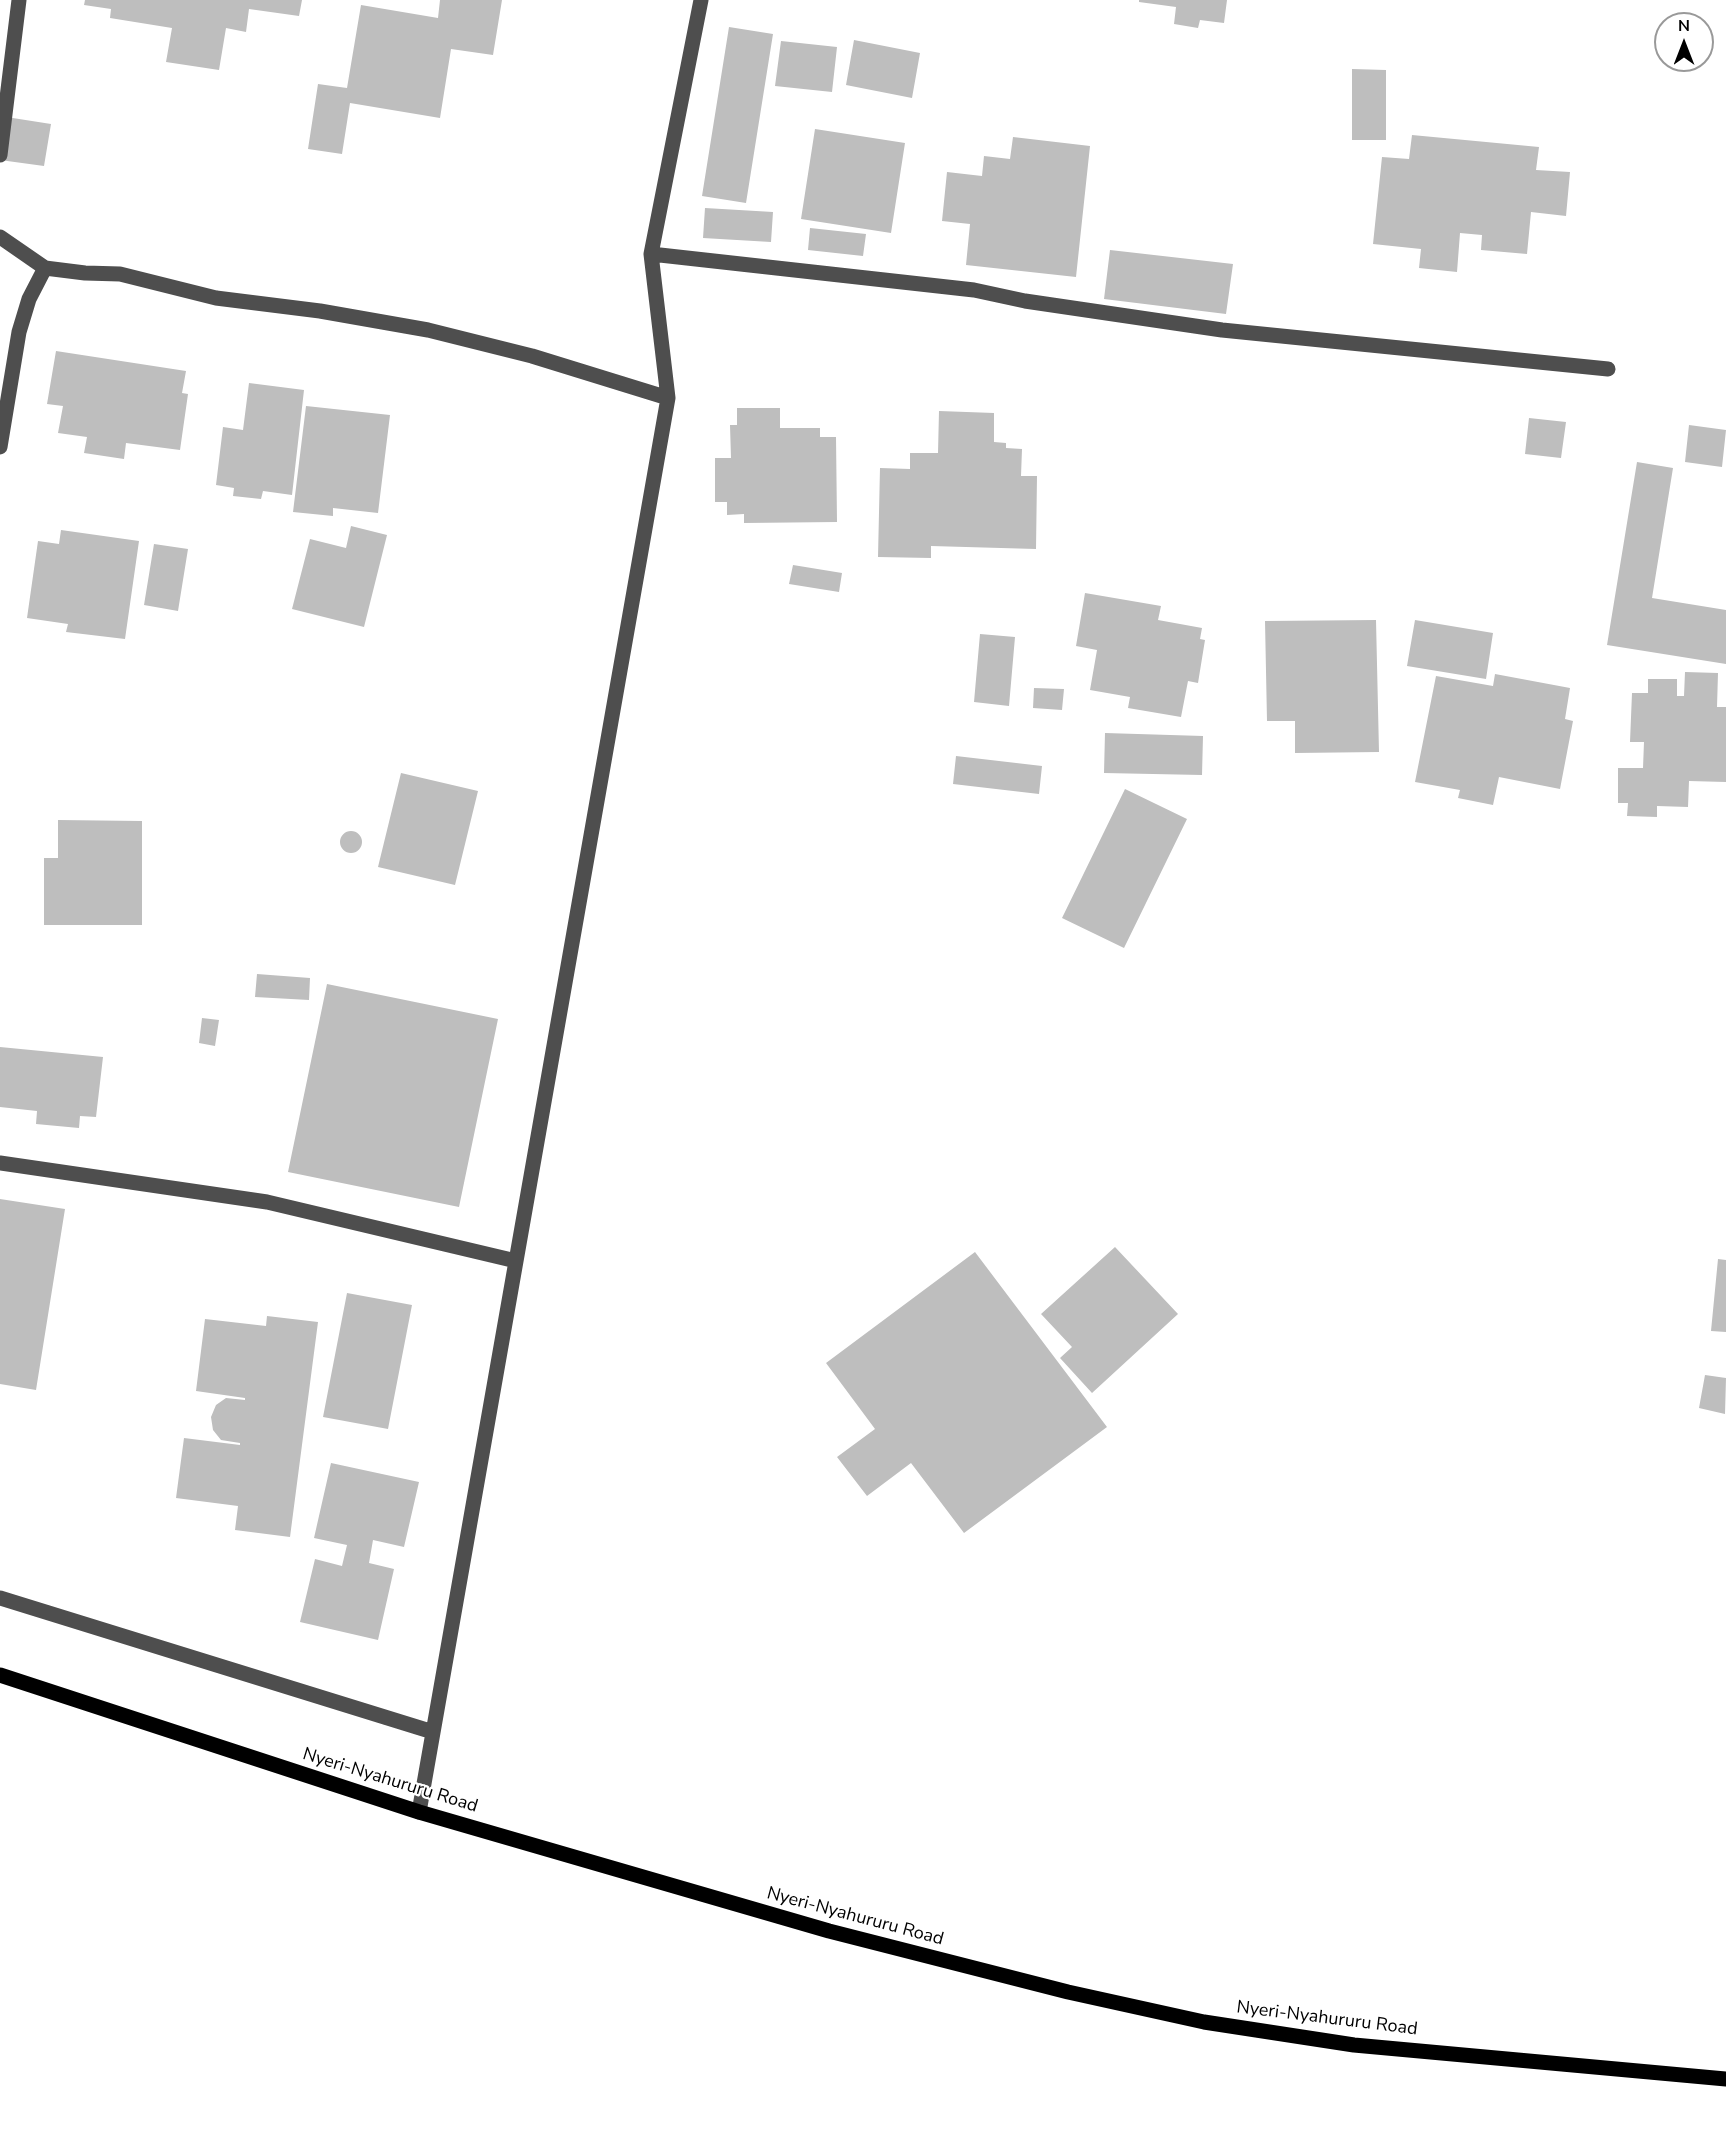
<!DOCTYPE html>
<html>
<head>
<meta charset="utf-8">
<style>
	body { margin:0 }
	#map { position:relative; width:1726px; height:2140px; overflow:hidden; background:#fff; font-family:"Nunito Sans",sans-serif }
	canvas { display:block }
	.north { position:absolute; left:1654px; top:12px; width:60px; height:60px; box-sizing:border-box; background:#fff; border:2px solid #999; border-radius:50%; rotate:0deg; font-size:16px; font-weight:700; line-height:24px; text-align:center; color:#000 }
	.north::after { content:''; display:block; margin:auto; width:21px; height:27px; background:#000; clip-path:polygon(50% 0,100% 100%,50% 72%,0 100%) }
</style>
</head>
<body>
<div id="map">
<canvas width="1726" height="2140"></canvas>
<div class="north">N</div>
</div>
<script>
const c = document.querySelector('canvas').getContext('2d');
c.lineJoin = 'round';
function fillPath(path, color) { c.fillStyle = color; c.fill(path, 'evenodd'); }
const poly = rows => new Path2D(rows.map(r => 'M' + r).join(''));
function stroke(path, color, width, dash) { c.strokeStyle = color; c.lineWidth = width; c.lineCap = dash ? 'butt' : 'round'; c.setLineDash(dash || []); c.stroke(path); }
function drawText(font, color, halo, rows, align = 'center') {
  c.font = font + ' "Nunito Sans",sans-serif'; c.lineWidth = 4.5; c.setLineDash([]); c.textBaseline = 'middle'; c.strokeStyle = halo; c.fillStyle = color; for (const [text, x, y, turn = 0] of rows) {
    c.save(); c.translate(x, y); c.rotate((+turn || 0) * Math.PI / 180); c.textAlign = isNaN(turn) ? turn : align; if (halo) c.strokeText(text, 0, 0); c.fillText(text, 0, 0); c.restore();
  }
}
const building = poly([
	[85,0,302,0,299,16,249,9,246,32,226,28,219,70,166,62,172,28,110,18,111,9,84,5],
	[440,0,502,0,493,55,451,49,440,118,350,103,342,154,308,149,318,84,347,88,361,5,438,18],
	[1139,0,1227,0,1224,23,1200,20,1198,28,1174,24,1176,7,1139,2],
	[729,27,773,34,746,203,702,196],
	[854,40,920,53,912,98,846,85],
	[781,41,837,47,832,92,775,86],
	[1352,69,1386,70,1386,140,1352,140],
	[0,116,51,124,44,166,0,160],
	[815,129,905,143,891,233,801,219],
	[1412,135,1539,147,1536,170,1570,172,1566,216,1531,212,1527,254,1481,250,1482,235,1460,233,1457,272,1419,268,1421,249,1373,244,1382,157,1409,159],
	[1013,137,1090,146,1076,277,966,265,970,224,942,221,947,172,982,176,984,156,1010,159],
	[705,208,773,212,771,242,703,238],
	[810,228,866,234,863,256,808,250],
	[1110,250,1233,264,1226,314,1104,299],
	[56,351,186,371,182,393,188,394,180,450,126,443,124,459,84,453,87,437,58,433,63,406,47,404],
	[249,383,304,390,292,495,263,491,261,499,233,496,234,488,216,485,223,427,243,430],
	[306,406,390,415,378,513,333,508,333,516,293,512],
	[737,408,780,408,780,428,820,428,820,437,836,437,837,522,744,523,744,514,727,515,727,502,715,502,715,458,731,458,730,425,737,425],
	[939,411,994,413,994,442,1006,443,1006,448,1022,449,1021,476,1037,476,1036,549,931,546,931,558,878,557,880,468,910,469,910,453,938,453],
	[1529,418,1566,422,1561,458,1525,454],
	[1689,425,1726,430,1722,467,1685,462],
	[1637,462,1673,468,1652,598,1726,610,1726,664,1607,645],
	[351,526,387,535,364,627,292,609,310,539,346,548],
	[61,530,139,541,125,639,66,632,68,624,27,618,38,541,59,544],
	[154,544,188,549,178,611,144,605],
	[793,565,842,573,839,592,789,584],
	[1085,593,1161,606,1158,620,1202,628,1200,639,1205,640,1198,683,1188,681,1181,717,1128,708,1130,697,1090,690,1097,650,1076,646],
	[1376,620,1379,752,1295,753,1295,721,1267,721,1265,621],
	[1415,620,1493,633,1486,679,1407,666],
	[980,634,1015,637,1009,706,974,702],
	[1685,672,1718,673,1717,707,1726,707,1726,782,1689,781,1688,807,1657,806,1657,817,1627,816,1628,803,1618,803,1618,768,1643,768,1644,742,1630,742,1632,693,1648,693,1648,679,1677,679,1677,696,1684,696],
	[1495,674,1570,688,1565,719,1573,721,1560,789,1499,777,1493,805,1458,798,1460,790,1415,782,1436,676,1493,686],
	[1034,688,1064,689,1062,710,1033,708],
	[1105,733,1203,736,1202,775,1104,773],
	[956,756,1042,766,1039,794,953,784],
	[401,773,478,791,455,885,378,867],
	[1125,789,1187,819,1124,948,1062,918],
	[58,820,142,821,142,925,44,925,44,858,58,858],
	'340 842a11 11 0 1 1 22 0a11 11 0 1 1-22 0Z',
	[257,974,310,978,309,1000,255,997],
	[327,984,498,1019,459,1207,288,1172],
	[202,1018,219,1020,215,1046,199,1043],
	[0,1047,103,1057,96,1117,80,1116,79,1128,36,1124,37,1111,0,1107],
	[0,1199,65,1209,36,1390,0,1384],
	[1115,1247,1178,1314,1092,1393,1060,1358,1072,1347,1041,1314],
	[975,1252,1107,1427,964,1533,911,1463,867,1496,837,1457,875,1429,826,1363],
	[1718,1259,1726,1260,1726,1332,1711,1331],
	[347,1293,412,1305,388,1429,323,1417],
	[267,1316,318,1322,290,1537,235,1530,238,1506,176,1498,184,1438,240,1445,240,1443,221,1440,213,1430,211,1417,216,1405,226,1398,245,1400,245,1398,196,1391,205,1319,266,1326],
	[1705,1375,1726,1378,1725,1414,1699,1408],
	[331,1463,419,1482,404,1547,373,1540,369,1563,394,1569,378,1640,300,1622,315,1559,342,1566,347,1545,314,1538]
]);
const minor = poly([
	[0,155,19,0],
	[0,237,45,268],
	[651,254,974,290,1025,301,1222,330,1608,369],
	[0,447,19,332,29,299,45,268,85,273,120,274,216,298,320,311,428,330,532,356,668,398],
	[0,1163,267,1202,516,1261],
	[0,1598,433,1732],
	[419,1812,668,398,651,254,701,0]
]);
const major = poly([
	[0,1675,419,1812,829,1931,1068,1992,1204,2022,1354,2045,1726,2079]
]);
const streetNames = [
	["Nyeri-Nyahururu Road",390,1781,17],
	["Nyeri-Nyahururu Road",855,1917,15],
	["Nyeri-Nyahururu Road",1327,2019,7]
];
fillPath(building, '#bebebe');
stroke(minor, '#4e4e4e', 15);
stroke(major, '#000', 15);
drawText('18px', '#000', '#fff', streetNames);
</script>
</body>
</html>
